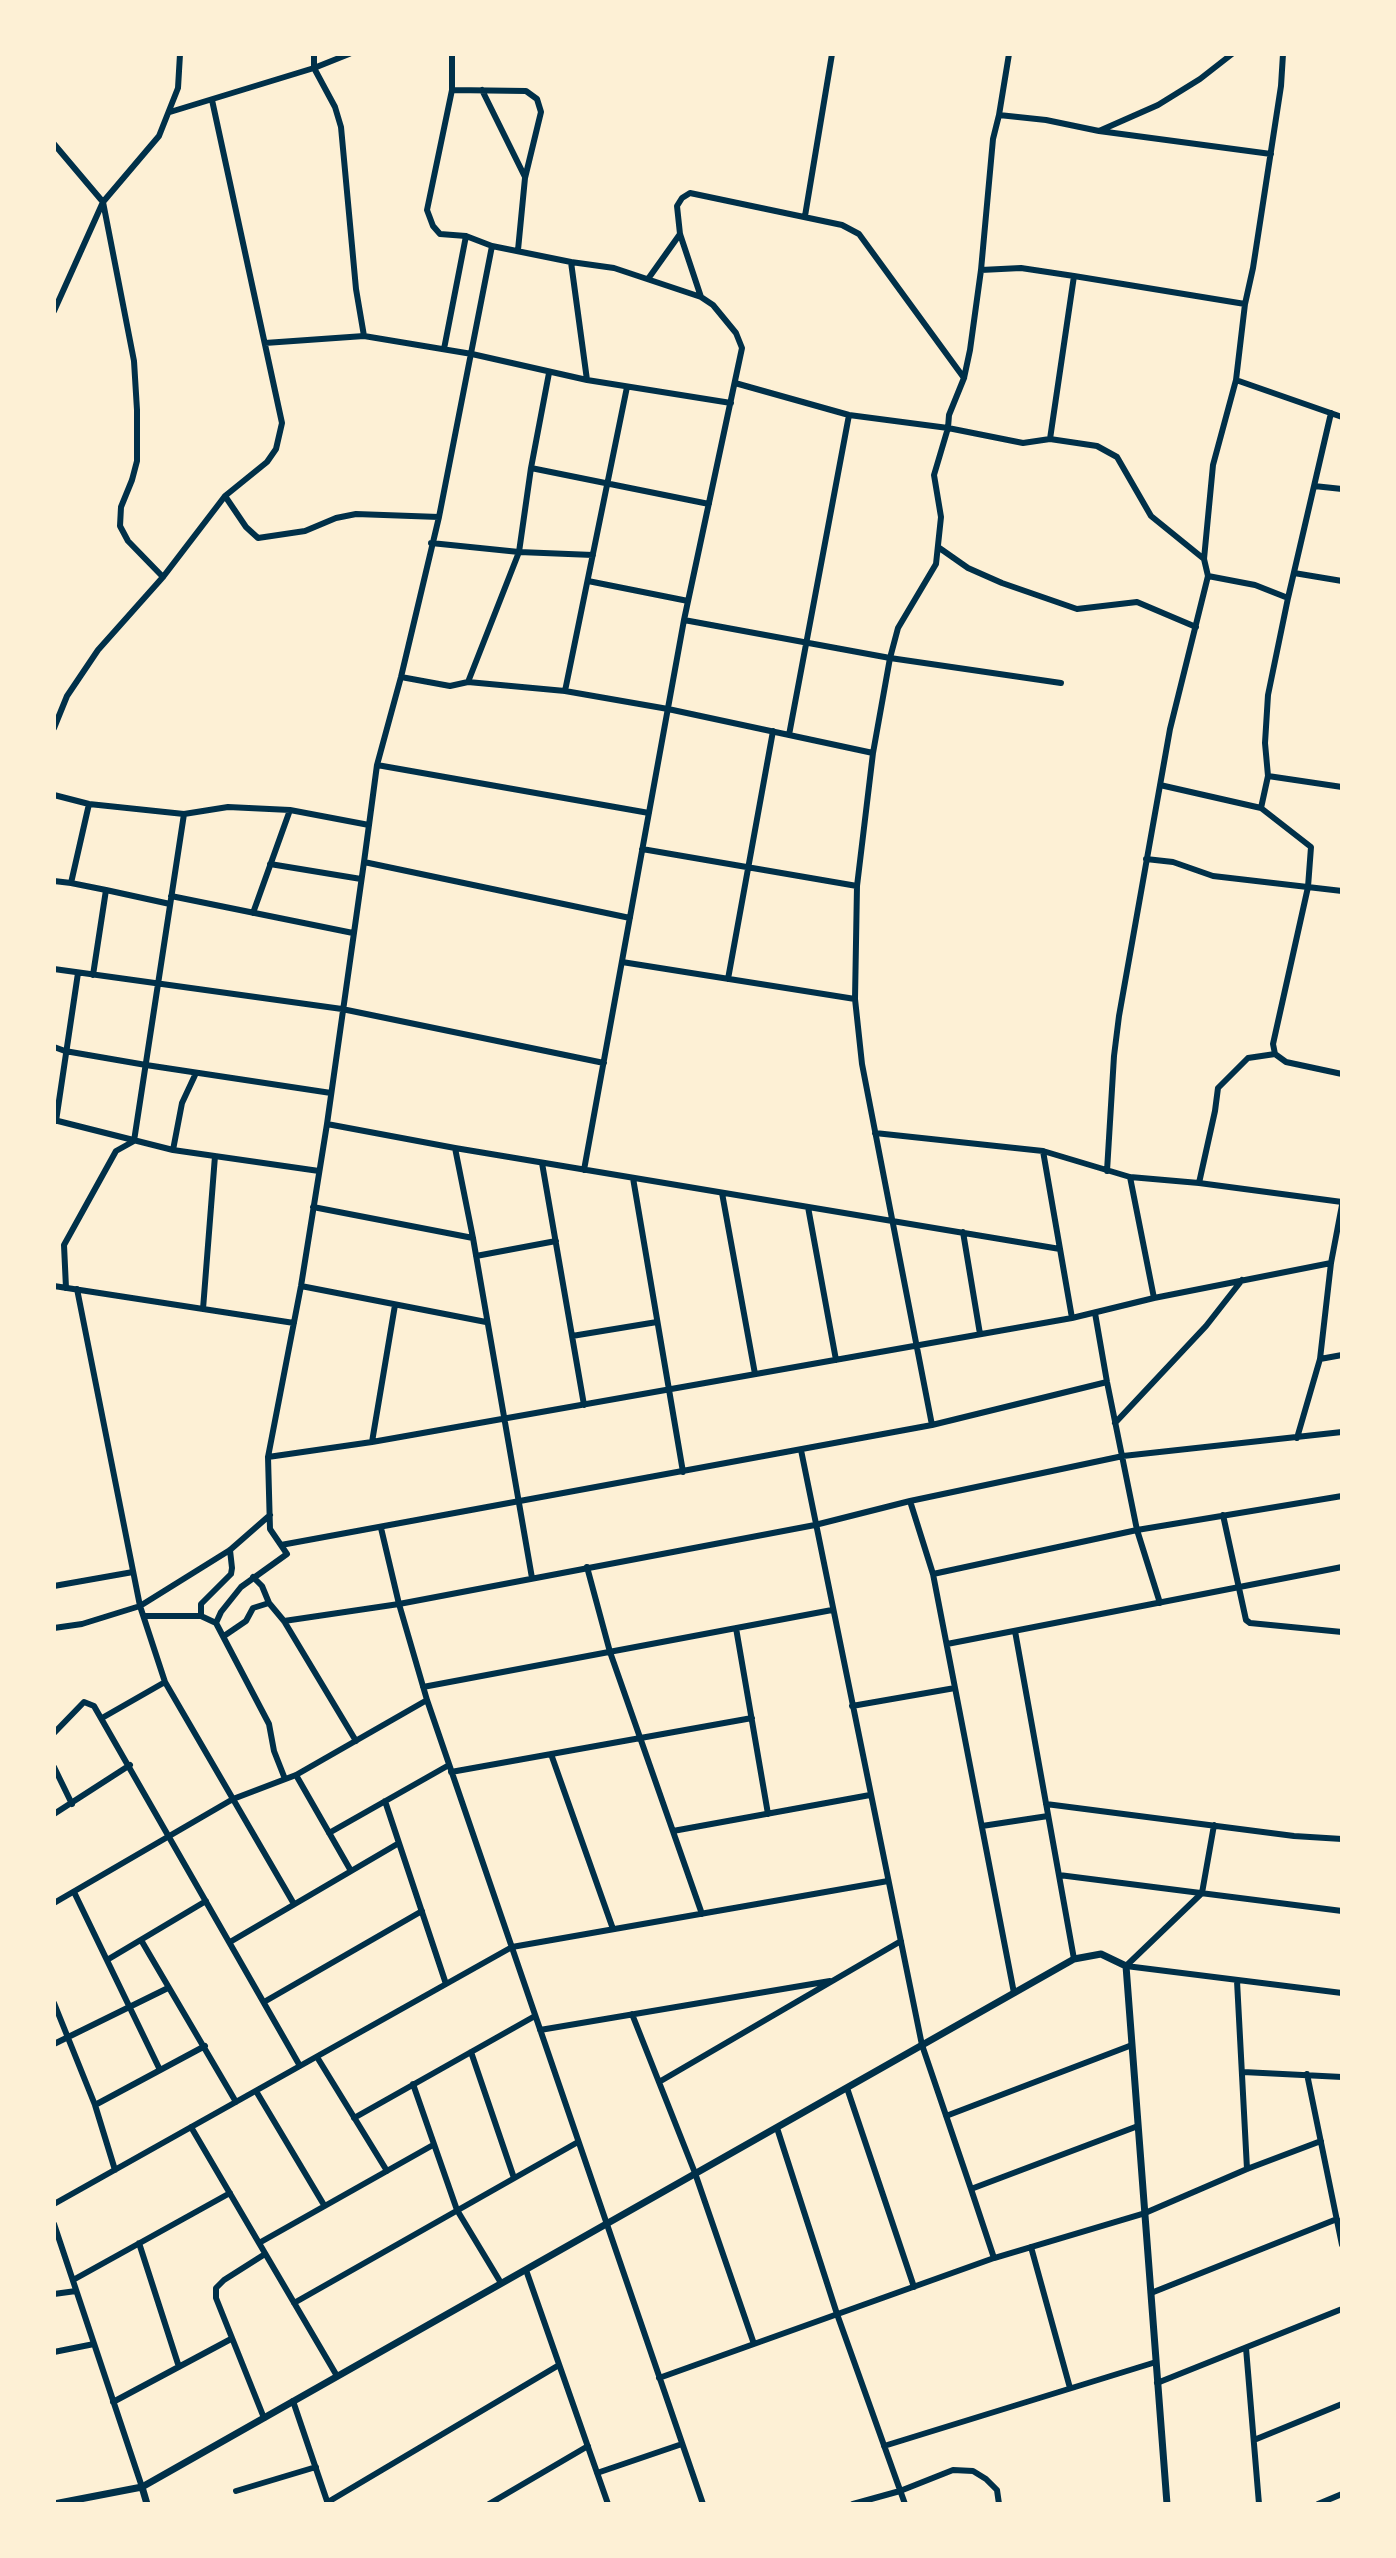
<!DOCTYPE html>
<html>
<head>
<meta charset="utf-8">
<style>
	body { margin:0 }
	#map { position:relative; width:1396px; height:2558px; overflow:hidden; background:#fdf0d5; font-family:"Work Sans",sans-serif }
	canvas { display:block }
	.frame { position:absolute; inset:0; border:56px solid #fdf0d5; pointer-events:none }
</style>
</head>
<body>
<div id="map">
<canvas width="1396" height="2558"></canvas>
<div class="frame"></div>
</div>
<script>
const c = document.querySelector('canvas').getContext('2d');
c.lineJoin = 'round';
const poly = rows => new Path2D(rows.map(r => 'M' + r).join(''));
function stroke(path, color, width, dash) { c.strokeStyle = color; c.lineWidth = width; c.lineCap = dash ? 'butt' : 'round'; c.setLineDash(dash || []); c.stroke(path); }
const minor = poly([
	[314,54,314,68,335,107,341,127,356,289,364,336,472,354,587,380,731,403],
	[452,54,452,90,526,91,537,99,541,112,525,178,518,250],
	[1009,54,999,115,1046,120,1099,131],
	[1232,54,1200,79,1158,105,1099,131,1271,154],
	[452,90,427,210,433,226,440,234,466,236,492,246,571,262,587,380],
	[482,90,525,177],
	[170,112,314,68,349,54],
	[54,144,103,202,134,361,137,410,137,461,132,480,121,507,120,526,128,541,163,577],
	[805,216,832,54],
	[571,262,614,268,701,297,713,305,736,333,742,348,684,620,584,1170],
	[981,270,1021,268,1074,276,1050,439],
	[1074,276,1245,304],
	[648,279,680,234],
	[701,297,680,234,677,206,682,198,690,193,842,225,859,234,964,378],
	[54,311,103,202,159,136,178,88,180,54],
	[265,343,364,336],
	[444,349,466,236],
	[1236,380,1342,417],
	[735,383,849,415,948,428,1023,443,1050,439,1097,446,1117,457,1151,516,1204,559],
	[531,468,709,504],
	[1314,486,1342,489],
	[225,496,246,527,258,538,305,531,336,518,356,514,439,517],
	[431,543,519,552,593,555],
	[938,547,968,568,1002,583,1077,609,1137,602,1196,627],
	[1294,573,1342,581],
	[1208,576,1255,585,1288,598,1268,695,1265,743,1268,776,1261,808,1311,847,1308,887,1273,1044,1275,1054,1286,1062,1342,1074],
	[588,581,688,601],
	[1288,598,1331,413],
	[684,620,890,658,1061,683],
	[401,677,450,686,468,682,565,691,668,709,873,753],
	[468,682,519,552,531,468,549,373],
	[565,691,627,387],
	[54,728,67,696,98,650,163,577,225,496,267,462,276,449,282,423,212,100],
	[789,735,849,415],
	[377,765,649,813],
	[1268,776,1342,787],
	[1160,785,1261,808],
	[54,795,89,804,184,814],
	[369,825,377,765,401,677,439,517,492,246],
	[642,849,857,886],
	[1146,859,1173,862,1213,876,1342,891],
	[270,864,361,879],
	[54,881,71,883,89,804],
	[71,883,106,890],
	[171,896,353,933],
	[253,913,290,810],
	[622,962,855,999],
	[54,969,342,1009,604,1063],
	[93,975,106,890,170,904],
	[728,979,773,731],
	[54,1047,65,1051,146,1065,331,1093],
	[54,1120,173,1150,319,1171],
	[56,1121,78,973],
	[327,1124,455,1148,1060,1249],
	[875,1133,1043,1151],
	[455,1148,473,1238,532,1578],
	[173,1150,182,1103,196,1073],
	[542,1163,584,1405],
	[1107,1171,1114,1056,1119,1016,1170,729,1208,576,1204,559,1213,465,1236,380,1245,304,1253,268,1281,86,1283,54],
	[1130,1177,1154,1298],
	[633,1178,683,1472],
	[1199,1183,1215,1111,1218,1088,1248,1058,1275,1054],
	[722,1193,755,1374],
	[313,1207,473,1238],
	[808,1207,836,1360],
	[963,1232,980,1334],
	[476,1256,556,1241],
	[54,1286,294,1323],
	[301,1286,486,1322],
	[66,1288,64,1245,116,1151,134,1141,184,814,228,807,290,810,369,825,364,862],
	[77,1289,140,1606,230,1550,270,1515],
	[203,1309,215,1156],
	[1095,1313,1107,1382,1137,1530,1160,1603],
	[1072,1318,1043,1151,1130,1177,1199,1183,1342,1202],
	[572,1336,657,1322],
	[1320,1359,1342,1355],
	[1115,1423,1206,1326,1242,1280],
	[932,1425,862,1064,855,999,857,886,873,753,890,658,898,628,936,564,941,517,934,475,948,428,949,415,964,378,970,350,981,270,993,139,999,115],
	[1297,1438,1320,1359,1331,1263,1342,1205],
	[372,1442,395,1305],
	[801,1450,922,2045,971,2189,1138,2126],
	[268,1457,372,1442,1072,1318,1154,1298,1331,1263],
	[910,1501,933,1574,1014,1993],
	[1223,1515,1246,1620,1250,1623,1342,1632],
	[381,1528,399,1604,427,1700,703,2504],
	[281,1545,932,1425,1107,1382],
	[587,1567,610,1652,702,1914],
	[933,1574,1137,1530,1342,1496],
	[253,1577,262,1586,269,1603,284,1621,356,1741],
	[54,1586,133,1572],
	[144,1616,201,1616,216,1623],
	[201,1616,201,1604,231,1574,232,1568,230,1550],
	[284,1621,399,1604,815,1525,910,1501,1123,1456,1342,1432],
	[54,1628,82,1624,140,1606,165,1682,102,1718],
	[736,1628,768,1814],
	[1015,1631,1074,1959],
	[224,1636,246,1621,253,1608,269,1603],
	[947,1644,1342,1567],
	[165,1682,294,1904],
	[423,1687,832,1610],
	[852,1706,955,1688],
	[54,1733,84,1702,94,1706,300,2066],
	[551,1754,613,1929],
	[54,1767,72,1804],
	[451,1772,752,1718],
	[296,1775,351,1871],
	[285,1779,274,1751,269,1724,216,1623,221,1612,241,1587,287,1554,270,1529,268,1457,301,1286,327,1124,364,862,630,918],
	[385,1801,446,1984],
	[1046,1804,1294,1836,1342,1839],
	[54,1814,130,1765],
	[982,1826,1048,1816],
	[673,1831,870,1795],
	[329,1833,449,1765],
	[1059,1875,1342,1911],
	[74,1892,160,2070],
	[54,1903,233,1799,296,1775,427,1700],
	[141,1940,236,2102],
	[230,1942,399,1843],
	[107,1960,206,1901],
	[1126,1966,1342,1993],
	[1126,1966,1202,1893,1214,1825],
	[1237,1981,1247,2169],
	[264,2002,422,1911],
	[54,2003,95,2105,115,2170],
	[632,2014,695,2173,754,2344],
	[540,2030,830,1981],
	[54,2044,168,1988],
	[471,2052,514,2178],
	[317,2057,387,2171],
	[1243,2072,1342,2077],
	[1307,2074,1342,2245],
	[659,2082,901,1941],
	[413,2084,457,2210,501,2283],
	[847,2088,914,2287],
	[256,2091,324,2205],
	[95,2105,205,2046],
	[946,2116,1132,2045],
	[354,2118,535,2016],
	[191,2127,337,2376],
	[777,2128,837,2314,905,2504],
	[971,2189,994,2258],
	[54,2204,512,1947,888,1881],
	[54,2224,142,2487],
	[139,2243,179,2367],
	[259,2243,433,2145],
	[1031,2247,1070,2388],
	[526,2270,608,2504],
	[73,2280,230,2193],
	[1151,2293,1337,2219],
	[54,2294,76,2291],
	[294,2303,578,2142],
	[1246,2348,1259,2504],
	[54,2352,94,2344],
	[659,2378,994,2258,1145,2213,1247,2169,1321,2141],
	[1157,2383,1342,2309],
	[293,2401,328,2504],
	[113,2402,231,2339],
	[264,2418,216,2298,216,2288,224,2280,265,2254],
	[1254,2440,1342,2404],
	[884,2446,1156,2362],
	[597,2473,682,2444],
	[236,2491,316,2467],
	[328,2502,559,2365],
	[489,2504,588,2446],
	[853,2504,900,2491,953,2470,973,2471,986,2479,997,2490,999,2504],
	[1318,2504,1342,2494]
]);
const tertiary = poly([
	[142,2487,147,2504],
	[54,2504,142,2487,1074,1959,1101,1954,1126,1966,1167,2504]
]);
stroke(minor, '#003049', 6);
stroke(tertiary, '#003049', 7);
</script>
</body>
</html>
